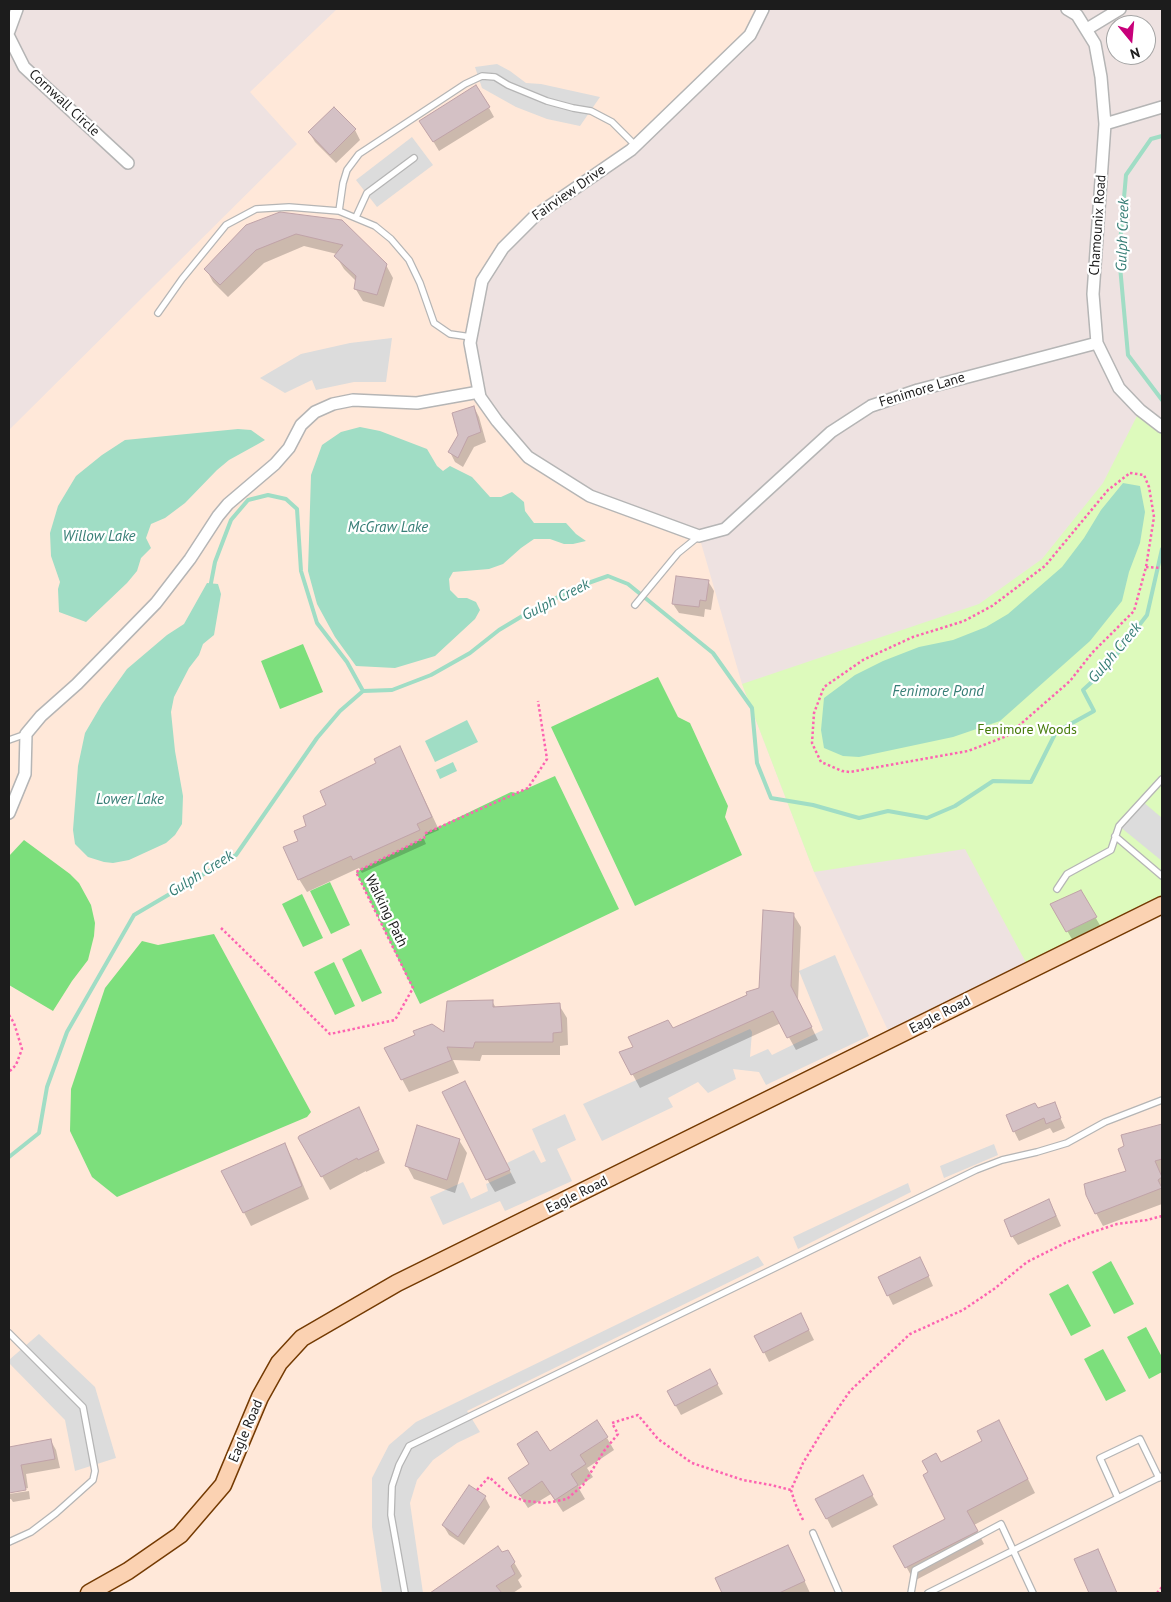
<!DOCTYPE html>
<html>
<head>
<meta charset="utf-8">
<style>
	body { margin:0 }
	#map { position:relative; width:1171px; height:1602px; overflow:hidden; background:#eee2e1; font-family:"PT Sans",sans-serif }
	canvas { display:block }
	.frame { position:absolute; inset:0; border:10px solid #1c1c1c; pointer-events:none }
	.north { position:absolute; left:1106px; top:15px; width:50px; height:50px; box-sizing:border-box; background:#fff; border:1px solid #a4a4a4; border-radius:50%; rotate:163deg; font-size:14px; font-weight:700; line-height:20px; text-align:center; color:#1c1c1c }
	.north::after { content:''; display:block; margin:auto; width:18px; height:22px; background:#c8007a; clip-path:polygon(50% 0,100% 100%,50% 72%,0 100%) }
</style>
</head>
<body>
<div id="map">
<canvas width="1171" height="1602"></canvas>
<div class="frame"></div>
<div class="north">N</div>
</div>
<script>
const c = document.querySelector('canvas').getContext('2d');
c.lineJoin = 'round';
function fillPath(path, color) { c.fillStyle = color; c.fill(path, 'evenodd'); }
const poly = rows => new Path2D(rows.map(r => 'M' + r).join(''));
function stroke(path, color, width, dash) { c.strokeStyle = color; c.lineWidth = width; c.lineCap = dash ? 'butt' : 'round'; c.setLineDash(dash || []); c.stroke(path); }
function drawText(font, color, halo, rows, align = 'center') {
  c.font = font + ' "PT Sans",sans-serif'; c.lineWidth = 4.5; c.setLineDash([]); c.textBaseline = 'middle'; c.strokeStyle = halo; c.fillStyle = color; for (const [text, x, y, turn = 0] of rows) {
    c.save(); c.translate(x, y); c.rotate((+turn || 0) * Math.PI / 180); c.textAlign = isNaN(turn) ? turn : align; if (halo) c.strokeText(text, 0, 0); c.fillText(text, 0, 0); c.restore();
  }
}
const education = poly([
	[337,9,756,9,744,40,631,150,535,216,482,281,470,343,480,397,528,457,590,496,699,536,742,684,814,872,892,1039,1162,905,1162,1593,9,1593,9,430,297,144,250,92]
]);
const park = poly([
	[1140,410,1162,427,1162,907,1030,970,965,849,814,872,742,684,979,604,1042,559,1103,483]
]);
const pitch = poly([
	[303,644,323,692,280,709,261,661],
	[658,677,678,717,690,723,728,806,725,817,742,855,635,906,551,727],
	[555,776,619,909,420,1004,356,872,424,838,426,833,511,792,517,793],
	[24,840,70,874,79,883,91,905,95,923,94,936,88,960,72,981,53,1011,9,985,9,856],
	[330,882,350,925,331,934,310,891],
	[302,894,323,938,303,947,282,904],
	[214,934,311,1112,307,1117,117,1197,92,1177,70,1131,71,1089,105,988,142,941,158,945],
	[361,949,382,993,362,1002,342,959],
	[334,962,355,1006,335,1015,314,972],
	[1111,1261,1134,1304,1114,1314,1092,1272],
	[1068,1284,1091,1326,1071,1336,1049,1294],
	[1146,1327,1162,1357,1162,1372,1149,1379,1127,1337],
	[1103,1349,1126,1391,1106,1401,1084,1359]
]);
const parking = poly([
	[497,64,510,71,526,83,541,84,600,97,580,126,547,119,516,107,482,88,475,67],
	[412,137,433,165,377,207,356,180],
	[392,338,386,382,354,382,316,390,312,380,285,393,260,378,301,354,350,343],
	[1142,801,1162,818,1162,861,1119,826],
	[835,955,869,1036,766,1085,759,1072,733,1069,736,1079,708,1093,698,1082,668,1098,673,1107,602,1141,583,1104,750,1029,752,1032,750,1057,768,1049,772,1055,823,1030,799,971],
	[565,1114,576,1140,557,1149,572,1181,505,1211,500,1201,443,1225,430,1197,463,1182,471,1199,488,1191,486,1184,511,1173,507,1163,534,1150,541,1163,546,1161,532,1129],
	[994,1144,998,1155,944,1178,940,1166],
	[908,1183,911,1192,798,1249,793,1237],
	[758,1256,764,1265,467,1411,480,1432,457,1443,433,1460,417,1480,410,1503,423,1593,382,1593,372,1527,372,1478,389,1445,416,1422],
	[39,1334,95,1387,116,1458,75,1471,65,1420,9,1363,9,1360]
]);
const water = poly([
	[360,427,380,431,427,449,437,466,443,471,450,466,472,477,490,497,501,497,512,492,524,502,525,511,534,523,566,523,576,534,586,541,573,544,564,544,550,539,534,539,521,548,503,564,489,569,453,572,449,579,450,590,458,598,467,598,476,602,480,610,475,619,435,656,395,668,356,666,335,637,317,604,308,571,311,475,322,445,341,432],
	[238,429,251,430,265,440,258,444,229,460,217,470,185,503,165,518,151,524,146,538,151,548,141,558,137,571,127,583,86,622,59,612,58,589,60,582,51,556,50,533,58,506,76,476,102,455,125,440],
	[1123,483,1140,486,1145,512,1140,543,1129,572,1122,601,1090,641,1000,721,953,737,859,757,843,756,824,748,821,730,824,698,855,675,883,661,919,647,953,640,986,627,1008,614,1062,567,1084,538,1101,510],
	[207,583,218,584,221,594,214,635,203,644,199,655,189,668,174,697,171,712,175,751,183,796,182,824,175,835,166,843,129,860,113,863,104,862,88,857,75,844,73,830,78,766,85,733,102,704,127,669,167,635,184,624],
	[467,720,478,742,435,762,425,741],
	[453,762,457,771,440,779,436,770]
]);
const shadow = poly([
	[489,108,494,117,439,151,427,131],
	[334,109,355,130,360,140,336,163,315,142,309,132],
	[341,221,386,265,393,278,384,307,363,301,355,288,356,281,344,269,336,256,337,254,304,246,264,263,228,297,213,282,206,269,247,226],
	[474,407,479,417,486,442,474,447,463,467,455,462,450,452],
	[708,581,714,591,711,610,705,609,704,617,679,613,673,604],
	[400,747,439,830,423,837,426,844,362,873,359,868,307,892,299,879,299,841,308,827,328,805,377,764],
	[1080,891,1101,927,1073,941,1052,904],
	[793,914,801,927,798,1000,818,1040,796,1050,781,1023,640,1088,621,1053,760,989],
	[492,1001,496,1008,559,1005,567,1018,568,1045,560,1046,560,1055,482,1055,480,1061,453,1060,459,1073,409,1092,402,1079,445,1034],
	[472,1095,516,1183,495,1192,487,1179],
	[1054,1104,1065,1128,1053,1133,1050,1128,1019,1141,1014,1131,1038,1110],
	[359,1109,385,1163,366,1172,366,1171,330,1190,300,1138],
	[1162,1125,1162,1204,1103,1226,1096,1213,1128,1172,1126,1147,1123,1136],
	[459,1140,467,1153,455,1193,414,1179,407,1166],
	[285,1145,292,1158,309,1199,251,1226,223,1172],
	[1054,1210,1061,1226,1018,1245,1012,1236],
	[925,1268,933,1286,893,1305,888,1295],
	[806,1324,814,1340,769,1362,756,1336],
	[715,1380,723,1394,681,1415,668,1392],
	[1006,1435,1035,1493,974,1525,984,1544,914,1581,895,1546,947,1520,941,1463],
	[607,1438,614,1450,587,1468,593,1477,578,1487,585,1499,563,1512,551,1494,528,1508,517,1491],
	[51,1441,56,1450,60,1468,26,1474,28,1488,9,1492,9,1448],
	[866,1484,878,1505,832,1528,817,1500],
	[29,1491,30,1499,13,1502,11,1499,9,1499,9,1494],
	[485,1497,490,1507,464,1545,449,1535,443,1525],
	[508,1552,522,1576,518,1580,522,1587,513,1593,436,1593,435,1592],
	[795,1560,810,1593,724,1593,717,1579]
]);
const stream = poly([
	[1162,136,1151,139,1126,175,1119,255,1128,355,1162,400],
	[210,588,215,562,231,520,248,500,268,495,286,499,297,509,301,571,317,623,347,662,363,691],
	[9,1157,39,1133,47,1087,67,1032,134,915,236,855,317,738,340,711,363,691,392,690,431,675,470,653,499,630,524,615,577,587,608,576,628,584,713,653,752,708,757,763,771,798,813,805,859,818,888,811,927,818,955,806,993,781,1031,782,1056,732,1094,711,1083,690,1104,671,1147,615,1162,549]
]);
const building = poly([
	[476,85,490,107,433,142,419,121,476,85],
	[334,107,356,129,330,155,308,132,334,107],
	[280,212,342,220,387,264,377,295,354,289,356,276,334,256,343,245,296,234,256,250,220,285,204,269,246,225,280,212],
	[474,406,481,432,468,437,458,458,448,452,458,435,452,413,474,406],
	[676,576,709,580,706,601,700,600,699,607,672,604,676,576],
	[400,746,432,817,417,824,420,830,353,860,351,856,298,880,283,847,298,841,294,831,306,826,303,816,326,805,320,791,376,763,374,759,400,746],
	[1081,890,1097,917,1066,932,1050,904,1081,890],
	[763,910,794,913,791,986,812,1027,787,1038,773,1011,631,1075,619,1052,633,1047,628,1037,668,1020,673,1028,747,995,746,992,759,988,763,910],
	[493,1000,493,1007,560,1003,562,1032,553,1033,553,1042,475,1042,473,1048,447,1047,452,1060,401,1080,384,1048,415,1035,413,1031,432,1024,444,1032,447,1001,493,1000],
	[465,1081,510,1170,486,1180,442,1092,465,1081],
	[1055,1102,1061,1118,1046,1124,1044,1118,1013,1132,1006,1115,1035,1103,1038,1108,1055,1102],
	[359,1107,379,1150,358,1160,357,1158,321,1177,298,1138,299,1136,359,1107],
	[1162,1124,1162,1159,1155,1161,1162,1177,1158,1180,1162,1188,1095,1214,1086,1195,1084,1184,1126,1171,1118,1149,1124,1146,1121,1135,1162,1124],
	[417,1125,460,1139,447,1180,405,1166,417,1125],
	[285,1143,302,1186,243,1213,221,1171,285,1143],
	[1049,1199,1056,1216,1011,1237,1004,1220,1049,1199],
	[920,1257,929,1276,887,1296,878,1277,920,1257],
	[801,1313,809,1330,763,1353,754,1336,801,1313],
	[710,1369,718,1384,675,1406,667,1391,710,1369],
	[597,1420,608,1437,580,1455,586,1464,571,1474,578,1485,555,1500,542,1481,520,1496,508,1478,529,1464,517,1444,537,1431,550,1451,597,1420],
	[999,1420,1028,1479,967,1511,978,1531,905,1568,893,1546,945,1519,923,1475,928,1472,922,1461,936,1453,941,1462,982,1441,977,1431,999,1420],
	[51,1439,55,1459,21,1465,26,1490,9,1493,9,1447,51,1439],
	[863,1475,873,1495,826,1519,815,1499,863,1475],
	[469,1485,486,1496,458,1537,442,1525,469,1485],
	[788,1545,805,1581,779,1593,722,1593,715,1578,788,1545],
	[498,1546,502,1552,508,1550,515,1562,511,1566,515,1574,496,1586,502,1593,430,1593,498,1546],
	[1098,1549,1117,1593,1089,1593,1074,1559,1098,1549]
]);
const path = poly([
	[1130,473,1144,475,1149,487,1154,517,1146,567,1134,611,1092,653,1070,681,1007,736,968,751,850,772,842,771,821,762,812,743,814,713,824,687,863,660,913,637,964,621,992,606,1045,566,1108,490,1130,473],
	[1146,567,1162,568],
	[221,928,330,1034,395,1020,413,988,356,872,424,838,426,833,528,788,547,759,538,701],
	[9,1015,14,1023,22,1049,16,1065,9,1072],
	[1162,1159,1162,1160],
	[477,1490,489,1477,509,1495,525,1501,546,1503,567,1499,583,1485,604,1451,618,1434,612,1423,638,1415,658,1439,692,1463,743,1480,771,1485,791,1490],
	[803,1520,795,1503,791,1490,803,1463,823,1430,850,1391,910,1334,963,1310,994,1289,1027,1262,1065,1243,1087,1234,1117,1224,1147,1220,1162,1216],
	[1157,1593,1162,1587]
]);
const lane = poly([
	[356,217,367,193,414,158],
	[158,313,182,279,226,225,256,209,289,207,339,211],
	[471,337,450,334,434,323,420,283,409,260,391,239,375,226,339,211,343,183,347,170,359,154,465,84,482,76,495,77,508,85,547,101,573,108,591,111,612,122,636,146],
	[635,605,678,553,699,536],
	[9,740,26,734],
	[1115,836,1162,876],
	[1057,889,1067,874,1111,850,1119,826,1162,779],
	[9,1333,83,1407,95,1471,93,1480,56,1513,31,1532,9,1542],
	[1118,1498,1100,1458,1140,1439,1159,1478],
	[813,1533,839,1593],
	[405,1593,391,1515,392,1486,399,1465,409,1446,976,1170,1002,1160,1037,1152,1067,1143,1105,1122,1162,1100],
	[911,1593,915,1570,1001,1524,1033,1593],
	[928,1593,1162,1476]
]);
const street = poly([
	[763,9,750,35,631,150,535,216,503,248,482,281,470,343,480,397,497,421,528,457,590,496,699,536,725,529,831,432,871,406,918,390,1097,343],
	[1067,9,1077,15,1095,44,1101,77,1105,124,1093,294,1097,343,1119,388,1140,410,1162,427],
	[1087,29,1120,9],
	[9,31,17,9],
	[9,37,24,67,128,163],
	[1105,124,1162,107],
	[9,813,25,774,26,734,41,716,77,684,156,603,190,559,218,516,228,504,275,464,289,448,301,425,315,412,333,404,353,400,417,403,479,392]
]);
const secondary = poly([
	[89,1593,128,1571,180,1535,223,1485,260,1397,279,1363,302,1338,397,1283,1162,905]
]);
const streetNames = [
	["Cornwall Circle",64,103,43],
	["Fairview Drive",569,193,-35],
	["Chamounix Road",1098,225,-86],
	["Fenimore Lane",922,390,-17],
	["Walking Path",386,911,64],
	["Eagle Road",940,1015,-27],
	["Eagle Road",577,1195,-26],
	["Eagle Road",246,1431,-67]
];
const parkNames = [
	["Fenimore Woods",1027,730]
];
const waterNames = [
	["Gulph Creek",1123,235,-88],
	["McGraw Lake",388,528],
	["Willow Lake",99,537],
	["Gulph Creek",556,600,-27],
	["Gulph Creek",1115,653,-50],
	["Fenimore Pond",938,692],
	["Lower Lake",130,800],
	["Gulph Creek",201,874,-32]
];
fillPath(education, '#ffe8d9');
fillPath(park, '#ddfabc');
fillPath(pitch, '#7cdf7c');
fillPath(parking, '#dcdcdc');
fillPath(water, '#a0ddc5');
fillPath(shadow, '#0003');
stroke(stream, '#a0ddc5', 4);
fillPath(building, '#d4c1c5');
stroke(building, '#c0a3a8', 1);
stroke(lane, '#b5b5b5', 8);
stroke(street, '#b5b5b5', 14);
stroke(secondary, '#743a02', 19);
stroke(path, '#fd63b1', 2.5, [2.5, 2.5]);
stroke(lane, '#fff', 5.5);
stroke(street, '#fff', 11);
stroke(secondary, '#fbd2b2', 16);
drawText('14px', '#1c1c1c', '#fff', streetNames);
drawText('14px', '#457b09', '#fff', parkNames);
drawText('italic 15px', '#377e76', '#fff', waterNames);
</script>
</body>
</html>
